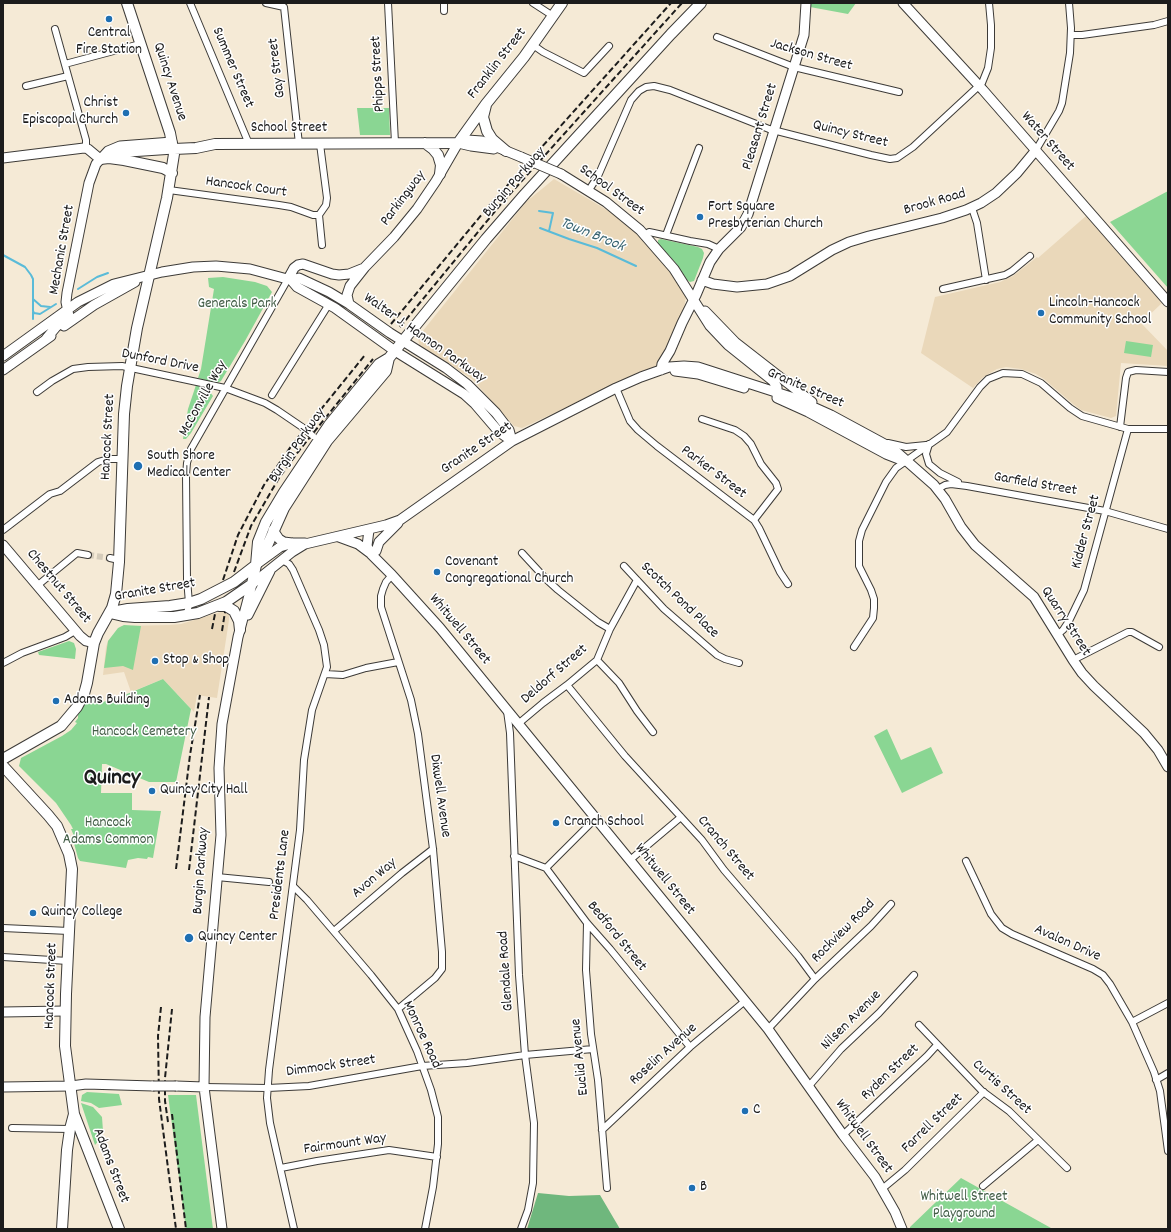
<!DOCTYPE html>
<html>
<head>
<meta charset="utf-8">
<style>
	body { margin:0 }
	#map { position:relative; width:1171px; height:1232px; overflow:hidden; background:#f5ead6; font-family:Dekko,sans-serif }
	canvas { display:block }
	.frame { position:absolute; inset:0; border:4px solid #1c1c1c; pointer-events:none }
</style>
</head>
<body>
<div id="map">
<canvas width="1171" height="1232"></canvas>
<div class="frame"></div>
</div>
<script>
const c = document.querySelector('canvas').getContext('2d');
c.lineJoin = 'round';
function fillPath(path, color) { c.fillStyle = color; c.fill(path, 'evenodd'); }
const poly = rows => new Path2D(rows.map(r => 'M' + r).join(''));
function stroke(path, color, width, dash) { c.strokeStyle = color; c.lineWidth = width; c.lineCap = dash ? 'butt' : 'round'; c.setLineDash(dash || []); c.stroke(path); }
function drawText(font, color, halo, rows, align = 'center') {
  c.font = font + ' Dekko,sans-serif'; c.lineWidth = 3; c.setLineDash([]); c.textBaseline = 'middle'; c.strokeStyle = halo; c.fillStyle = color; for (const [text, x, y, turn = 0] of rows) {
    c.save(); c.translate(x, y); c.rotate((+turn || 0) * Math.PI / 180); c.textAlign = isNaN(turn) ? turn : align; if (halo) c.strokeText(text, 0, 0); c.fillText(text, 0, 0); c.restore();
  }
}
const built = poly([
	[554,179,614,214,642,237,676,273,686,297,682,319,665,362,522,428,514,426,472,379,419,345,418,337,526,202],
	[1086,216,1162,303,1141,323,1168,351,1168,366,1121,363,1116,416,1111,418,1081,410,1073,404,1044,379,1036,374,1021,369,1006,367,997,369,982,378,973,388,921,353,935,297,1000,282,1013,276,1037,257,1038,258],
	[224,611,229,614,229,620,217,698,197,695,194,712,163,679,131,692,124,672,103,675,106,647,108,641,121,626,170,625,181,624]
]);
const green = poly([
	[810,3,856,3,848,14,810,7],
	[357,108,389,108,390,135,360,135],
	[1168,191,1168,288,1110,222],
	[661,239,698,247,702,249,704,253,703,258,694,281,690,282,687,280,675,262,658,244,658,240],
	[223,277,255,282,267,286,272,292,245,341,221,381,217,383,198,378,201,369,214,289,209,287,208,278],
	[1126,341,1153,345,1151,357,1124,353],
	[196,385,210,392,213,396,191,433,186,439,183,439,188,409],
	[124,625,141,626,133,670,123,666,104,668,108,641,118,628],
	[69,641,74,643,76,649,75,659,39,655,38,652],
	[163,679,191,709,176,782,149,782,106,764,102,764,101,793,132,793,132,810,161,811,153,858,148,857,147,859,138,858,128,860,126,868,80,861,78,858,73,840,74,836,71,829,73,829,71,825,56,803,19,766,21,758,62,736,71,730,77,723,75,722,78,718,78,714,91,696,103,697,103,702,127,694],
	[887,729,901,760,931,747,943,773,902,793,874,736],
	[87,1092,119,1094,122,1105,99,1108,91,1103,81,1101,82,1095],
	[168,1095,196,1095,213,1229,186,1229],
	[81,1103,93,1107,102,1117,103,1131,101,1138,95,1145],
	[961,1178,1051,1228,1051,1229,910,1229,910,1227]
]);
const forest = poly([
	[538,1193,569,1196,600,1195,620,1229,527,1229]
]);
const stream = poly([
	[539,211,553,213,549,231],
	[540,228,569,239,597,248,636,266],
	[3,255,25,267,31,275,33,279,33,311,34,313,40,314,56,304],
	[78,289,97,277,108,273],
	[33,299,41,306,50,307],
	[33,312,33,319]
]);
const streetTunnel = poly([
	[88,555,110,558]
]);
const street = poly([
	[190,3,249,144],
	[266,3,284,7,299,144],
	[388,3,395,143],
	[444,3,444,11],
	[533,3,553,16],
	[55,29,86,140,86,148],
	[1071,35,1082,35,1154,25,1168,21],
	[717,37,794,67,899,92],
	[533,45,543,52,584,73,609,46],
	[65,64,140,44],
	[26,86,68,76],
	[320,144,327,198,326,205,319,215,322,245],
	[1036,150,1059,111,1062,103,1070,53,1071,28,1069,3],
	[169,190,279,205,291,207,313,215,319,215],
	[589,190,598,176,631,100,639,91,646,87,654,86,670,90,769,129,871,155,890,159,897,158,913,147,982,83,988,68,991,48,991,25,989,3],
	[972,208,977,223,986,280],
	[644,235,649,232,654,233,690,241,708,244,719,249],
	[666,235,699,148],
	[943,289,1005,275,1012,271,1030,256],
	[616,388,630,421,638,430,657,446,754,520,759,528,780,572,788,584],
	[37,392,52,381,73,369,88,367,122,366,225,388,265,403,277,410,302,427],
	[272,395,329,304],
	[702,419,735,430,744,436,751,444,761,464,776,483,778,489,754,520],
	[1120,427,1126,378,1128,372,1136,370,1168,372],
	[888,443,906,447,926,445],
	[929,444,926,454,929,464,940,473,958,482],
	[938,489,945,485,951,484,967,486,1105,511,1168,529],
	[3,530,50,494,60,491,98,462,108,459,122,459],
	[522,553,546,579,558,590,598,622,610,629],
	[110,558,119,560],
	[282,560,289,564,293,570,319,630,324,645,327,667,312,710,304,760,300,830,269,1070,267,1098,270,1123,294,1229],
	[624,566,664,609,717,655,725,659,739,663],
	[392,575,386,582,383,589,381,596,381,607,411,700,418,734,433,849,442,952,442,969,435,978,398,1009],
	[38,585,77,553,88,555],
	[187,615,189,603,187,579,186,475,187,463,191,449,288,279],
	[1057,635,1063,630,1069,621,1084,590,1128,429],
	[854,647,873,618,874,608,874,599,871,590,859,566,859,541,862,530,886,482,896,468,947,432,980,387,988,379,1003,373,1022,374,1041,383,1070,408,1082,416,1128,429,1168,429],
	[597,660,619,683,637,711,653,732],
	[1073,660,1128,632,1132,632,1159,647],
	[3,663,22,653,65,637,75,631],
	[325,674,343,675,366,668,398,662],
	[567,685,625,756,702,840,724,870,798,956,815,979,768,1029],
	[507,711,510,733,519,975,525,1055,534,1123,533,1183,528,1210,521,1229],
	[518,724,543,703,567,685,597,660,610,629,637,580],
	[514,856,546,868,587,923,610,949,690,1047],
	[630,860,681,817],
	[966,861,991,914,1002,928,1012,934,1093,969,1103,975,1110,984,1132,1022,1154,1072,1160,1091,1168,1151],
	[546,868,596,818],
	[217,877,269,882],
	[293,886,307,900,371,975,398,1009,417,1051,431,1090,438,1117,438,1144,433,1187,425,1229],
	[587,923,586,970,591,1034,598,1080,607,1188],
	[3,928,69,931],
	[334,931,402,873,433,849],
	[3,957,68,961],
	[815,979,871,926,891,904],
	[1132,1022,1168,1003],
	[919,1025,982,1091,1009,1111,1067,1168],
	[1156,1080,1168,1073],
	[809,1086,841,1049,879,1013,914,975],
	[204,1087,268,1088,309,1086,422,1066,467,1063,525,1055,593,1049],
	[12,1128,70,1129],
	[602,1130,690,1047,745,1001],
	[843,1135,927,1056,937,1045],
	[281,1168,317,1161,389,1150,437,1157],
	[983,1186,1038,1140],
	[882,1189,905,1170,984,1092]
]);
const secondary = poly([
	[903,3,983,90,1168,302],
	[458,143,467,140,482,141,521,157],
	[458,143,471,146,494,149],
	[106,156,129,152,174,149],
	[3,158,84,148,88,149,100,159],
	[561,174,606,202,640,230,674,269,710,326,728,345,773,381,777,387,777,396],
	[288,279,294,268,298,265,303,264,332,274,339,275,349,274,364,268],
	[291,280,297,287,335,308,395,351,464,394,475,404,499,432,512,441],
	[702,280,713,284,737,287,767,284,790,276,832,250,849,242,869,236,942,218,966,210,981,203,996,193,1017,173,1036,150],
	[349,304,347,295,350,286,365,267,394,237,417,209,436,181,458,143],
	[705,311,735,342,812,402],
	[64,326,94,305,135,282],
	[46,339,56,327,69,316,66,302,67,293,89,183,96,164,108,151,120,146,172,142],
	[3,356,78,302,114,284,162,272,193,267,216,266,250,269,291,280,299,278,329,292,349,304,390,333,446,368,467,384,496,413,509,430,512,441],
	[3,370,51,336],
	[661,370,662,364,670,351,682,323,696,295,710,262,719,249,741,227,748,214,804,35,806,3],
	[675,371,698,374,744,388],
	[777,398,808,412,886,454,904,461],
	[273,530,279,539,284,542,292,543],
	[369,530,367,546,371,554,392,575,440,628,768,1029,843,1135,875,1177,895,1212,902,1229],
	[339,537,358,544,370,553],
	[3,545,80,636,86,641,94,643],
	[376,551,379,542,398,523],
	[258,563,280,547,293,543,305,543],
	[248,615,270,571],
	[3,1012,65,1011],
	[176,1086,204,1087],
	[3,1087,71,1086,86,1084,153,1086],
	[222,1229,204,1087,205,1017,221,835,219,768,222,724,238,637,252,584,292,552,305,544,386,525,400,520,512,441,616,388,641,377,669,367,684,366,698,367,791,397,831,415,892,448,934,485,945,499,961,527,975,545,1034,597,1073,660,1082,673,1094,686,1144,733,1158,750,1168,767]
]);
const primary = poly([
	[486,105,483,117,487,131,492,139,506,151],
	[425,143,433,149,438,155,441,165,440,174],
	[174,149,196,148,215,144,458,143,486,104,524,57,562,3],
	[100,159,109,158,124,160,163,168,172,173],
	[219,606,226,606,234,611,239,621,240,630],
	[112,612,128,609,170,606,189,603,201,599,234,582,256,565,267,546,284,508,327,441,386,371,389,358],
	[110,613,123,616,135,617,174,617,198,613,226,602,252,584,256,565,258,542,266,522,284,492,329,425,379,364,389,358,486,239,525,194,671,34,701,3],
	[3,759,61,726,77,707,84,694,87,683,94,643,98,633,112,608,116,594,119,562,124,414,127,386,137,328,167,198,174,154,170,133,127,3],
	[3,766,48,815,57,826,69,854,72,869,66,994,65,1046,74,1114,70,1129,67,1150,62,1229],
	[74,1114,119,1229]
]);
const rail = poly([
	[391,324,488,207,671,3],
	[400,327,501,204,682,3],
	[234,572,251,526,279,478,298,452,373,359],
	[223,580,238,535,264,485,292,445,365,355],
	[212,629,215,614],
	[222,631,225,612],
	[176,869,190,755,200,695],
	[189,870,209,697],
	[161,1007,158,1036,159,1099,176,1229],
	[172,1114,186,1229],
	[168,1122,165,1101,165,1078,172,1009]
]);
const streetBridge = poly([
	[302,427,313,436]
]);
const secondaryBridge = poly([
	[521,157,561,174],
	[153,1086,176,1086]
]);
const markers = [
	[109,19,4,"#1f6fb2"],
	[126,113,4,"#1f6fb2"],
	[700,217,4,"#1f6fb2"],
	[1041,313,4,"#1f6fb2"],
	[138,466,5,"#1f6fb2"],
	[437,572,4,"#1f6fb2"],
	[155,661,4,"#1f6fb2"],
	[56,701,4,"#1f6fb2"],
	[152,791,4,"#1f6fb2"],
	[556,823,4,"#1f6fb2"],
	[33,913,4,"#1f6fb2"],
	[189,938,5,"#1f6fb2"],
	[745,1111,4,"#1f6fb2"],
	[692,1188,4,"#1f6fb2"]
];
const poiNames = [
	["Central",109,34,"center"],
	["Fire Station",109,51,"center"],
	["Christ",118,104,"right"],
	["Episcopal Church",118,121,"right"],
	["Fort Square",708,208],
	["Presbyterian Church",708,225],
	["Lincoln-Hancock",1049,304],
	["Community School",1049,321],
	["South Shore",147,457],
	["Medical Center",147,474],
	["Covenant",445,563],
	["Congregational Church",445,580],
	["Stop & Shop",163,661],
	["Adams Building",64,701],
	["Quincy City Hall",160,791],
	["Cranch School",564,823],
	["Quincy College",41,913],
	["Quincy Center",198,938],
	["C",753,1111],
	["B",700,1188]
];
const streetNames = [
	["Jackson Street",811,56,16],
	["Franklin Street",498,64,-52],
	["Summer Street",232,68,67],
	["Gay Street",278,68,-97],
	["Phipps Street",379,74,-93],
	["Quincy Avenue",169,82,72],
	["Pleasant Street",761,127,-73],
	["School Street",289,129],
	["Quincy Street",850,135,14],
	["Water Street",1047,142,49],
	["Burgin Parkway",515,183,-49],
	["Hancock Court",246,188,8],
	["School Street",611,191,36],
	["Parkingway",404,199,-53],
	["Brook Road",935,203,-16],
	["Mechanic Street",63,250,-80],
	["Walter J. Hannon Parkway",424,339,35],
	["Dunford Drive",160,362,11],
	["Granite Street",805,389,23],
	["McConville Way",204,399,-61],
	["Hancock Street",109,437,-87],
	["Burgin Parkway",298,446,-55],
	["Granite Street",477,449,-34],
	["Parker Street",713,473,37],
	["Garfield Street",1035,485,10],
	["Kidder Street",1087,532,-75],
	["Chestnut Street",58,587,50],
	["Granite Street",155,591,-10],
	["Scotch Pond Place",679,601,44],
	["Quarry Street",1065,622,57],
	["Whitwell Street",459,630,50],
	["Deldorf Street",555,675,-41],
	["Dixwell Avenue",439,796,82],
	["Cranch Street",725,849,50],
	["Burgin Parkway",202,871,-86],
	["Presidents Lane",281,875,-83],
	["Avon Way",375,879,-40],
	["Whitwell Street",664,880,51],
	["Rockview Road",844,932,-45],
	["Bedford Street",616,937,51],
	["Avalon Drive",1067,944,24],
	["Glendale Road",507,971,-94],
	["Hancock Street",52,986,-88],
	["Nilsen Avenue",852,1021,-45],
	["Monroe Road",421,1035,65],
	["Roselin Avenue",664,1055,-42],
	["Euclid Avenue",581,1057,-96],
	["Dimmock Street",331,1067,-8],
	["Ryden Street",891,1073,-44],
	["Curtis Street",1001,1088,42],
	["Farrell Street",933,1124,-44],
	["Whitwell Street",863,1137,54],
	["Fairmount Way",345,1145,-8],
	["Adams Street",110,1166,69]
];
const parkNames = [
	["Generals Park",237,305],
	["Hancock Cemetery",144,733],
	["Hancock",108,824],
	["Adams Common",108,841],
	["Whitwell Street",964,1198],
	["Playground",964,1215]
];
const waterNames = [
	["Town Brook",592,236,22]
];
const townNames = [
	["Quincy",112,780]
];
fillPath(built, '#ead8ba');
fillPath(green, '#8ad693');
fillPath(forest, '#6fb77d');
stroke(stream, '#5abbd8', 2);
stroke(streetTunnel, '#d4cbba', 6, [6, 3]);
stroke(street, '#3d3b38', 8);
stroke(secondary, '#3d3b38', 11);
stroke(primary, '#3d3b38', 12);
stroke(street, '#fff', 6);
stroke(secondary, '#fff', 9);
stroke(primary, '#fff', 10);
stroke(rail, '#1c1c1c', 2, [6, 3]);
stroke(streetBridge, '#3d3b38', 8, []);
stroke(secondaryBridge, '#3d3b38', 11, []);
stroke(streetBridge, '#fff', 6);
stroke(secondaryBridge, '#fff', 9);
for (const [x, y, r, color] of markers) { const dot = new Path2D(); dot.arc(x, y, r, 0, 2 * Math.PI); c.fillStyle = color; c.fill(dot); stroke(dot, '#fff', 1.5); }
drawText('15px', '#1c1c1c', '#fff', poiNames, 'left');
drawText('15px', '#1c1c1c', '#fff', streetNames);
drawText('15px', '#425d46', '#fff', parkNames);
drawText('italic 16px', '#386471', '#fff', waterNames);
drawText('bold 23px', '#1c1c1c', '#fff', townNames);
</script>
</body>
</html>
